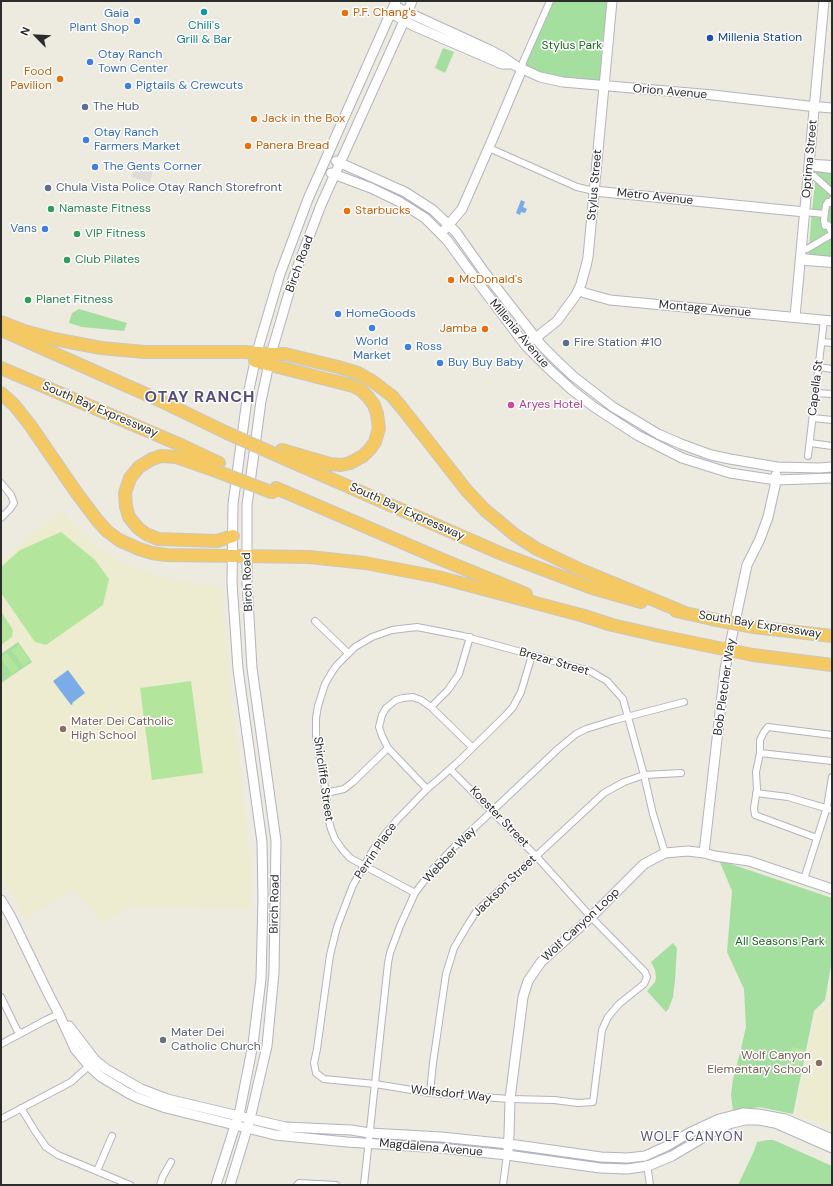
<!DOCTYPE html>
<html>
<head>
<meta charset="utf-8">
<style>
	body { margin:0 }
	#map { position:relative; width:833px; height:1186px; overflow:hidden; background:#edeae0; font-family:"DM Sans",sans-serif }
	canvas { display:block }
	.frame { position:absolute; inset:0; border:2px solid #2c2c2c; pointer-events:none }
	.north { position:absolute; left:16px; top:16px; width:40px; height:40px; -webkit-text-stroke:3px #fff; paint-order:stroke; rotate:294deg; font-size:11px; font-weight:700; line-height:16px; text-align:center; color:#2c2c2c }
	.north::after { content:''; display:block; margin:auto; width:14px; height:18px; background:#2c2c2c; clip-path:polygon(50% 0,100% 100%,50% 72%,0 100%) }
</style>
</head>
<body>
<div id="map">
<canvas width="833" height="1186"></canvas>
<div class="frame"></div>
<div class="north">N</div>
</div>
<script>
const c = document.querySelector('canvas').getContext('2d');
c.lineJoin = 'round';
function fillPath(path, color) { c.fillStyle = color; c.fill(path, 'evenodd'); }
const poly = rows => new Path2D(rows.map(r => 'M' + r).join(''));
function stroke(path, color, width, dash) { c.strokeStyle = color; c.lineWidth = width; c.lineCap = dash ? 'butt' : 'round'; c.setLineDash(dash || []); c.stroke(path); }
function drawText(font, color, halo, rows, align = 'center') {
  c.font = font + ' "DM Sans",sans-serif'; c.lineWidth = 3; c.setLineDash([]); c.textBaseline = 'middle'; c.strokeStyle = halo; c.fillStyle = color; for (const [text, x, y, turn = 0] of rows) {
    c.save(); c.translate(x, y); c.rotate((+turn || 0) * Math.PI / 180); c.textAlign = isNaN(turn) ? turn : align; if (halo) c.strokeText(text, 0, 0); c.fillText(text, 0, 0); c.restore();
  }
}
const education = poly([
	[61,510,95,546,126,564,167,578,222,587,231,702,238,749,247,840,252,871,249,909,129,907,106,921,102,921,74,891,71,891,25,920,14,896,1,880,1,561],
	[832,975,832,1129,796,1114,816,1013,827,1002]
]);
const green = poly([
	[553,1,612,1,604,86,529,71,523,62,532,48],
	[443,48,454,52,445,73,435,68],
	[817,164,832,166,832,263,808,261,812,209,813,202],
	[79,309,127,323,124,331,82,327,69,323,72,313],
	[18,642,32,662,1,683,1,654],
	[719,860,832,898,832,960,825,1000,814,1011,793,1114,759,1107,733,1111,731,1095,733,1079,740,1053,746,1027,744,989,727,952,732,891],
	[673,943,677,948,675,980,673,997,669,1008,666,1012,647,991,655,982,656,977,655,970,651,962],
	[767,1140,773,1140,776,1141,832,1166,832,1185,738,1185,754,1151,757,1142]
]);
const pitch = poly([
	[61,532,95,560,109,579,103,605,46,645,35,642,1,593,1,567,20,550],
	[1,611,13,630,12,637,1,645],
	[19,645,30,661,23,666,11,650],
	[7,653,19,669,12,674,1,659,1,657],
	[191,681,203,773,152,780,140,688],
	[792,1047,804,1050,800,1070,788,1068]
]);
const plaza = poly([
	[136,162,154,167,150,182,132,177]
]);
const water = poly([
	[521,200,525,202,523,207,527,209,525,213,521,212,520,215,516,213],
	[68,670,85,693,72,703,73,704,71,705,53,681]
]);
const street = poly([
	[522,69,523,62,550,1],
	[489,148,577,187,594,191],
	[815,163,832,164],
	[809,167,832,170],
	[814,176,832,192],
	[832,200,830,203,828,202,826,205,824,220,825,226,828,225,832,233],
	[805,212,824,214],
	[807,249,832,234],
	[801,257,832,260],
	[806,262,832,264],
	[822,342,832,343],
	[819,367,832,369],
	[816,393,832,394],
	[813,418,832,420],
	[810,443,832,446],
	[808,456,824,320],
	[1,483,11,495,14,503,10,509,1,518],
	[315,621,348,653],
	[431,707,448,690,459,674,470,637],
	[760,753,832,761],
	[450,769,536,856,591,917,645,972,647,977,644,984,619,1004,608,1017,602,1030,593,1102,578,1103,554,1100,510,1099,467,1096,430,1093,375,1084,324,1079,316,1073,314,1063,317,1049,330,955,337,927,353,885,373,850,385,834,397,820,427,789,441,777,450,769,458,762,506,715,513,707,521,692,532,655],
	[427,789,388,748,382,736,379,727,382,715,386,708,396,700,403,698,413,697,421,700,431,707,472,747],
	[326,793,344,789,353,782,388,748],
	[756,793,788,797,832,810],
	[817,838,755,815,754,808,757,789,756,772,760,753,760,740,764,732,768,727,832,735],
	[804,879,827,807,832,777],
	[415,893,350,858,342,849,335,839,331,829,328,817,326,793,316,735,316,718,318,706,325,684,332,672,337,665,355,647,372,637,392,630,417,627,463,636,590,671,607,681,623,699,644,775,653,814,665,853],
	[1,997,17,1030,21,1033],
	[1,1044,46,1020,59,1014],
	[430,1093,433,1063,446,974,454,948,467,926,476,912,604,793,624,782,644,775,681,773],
	[21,1108,35,1131,46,1147,58,1155,130,1185],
	[1,1119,71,1082,91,1064],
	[647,1164,650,1185],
	[97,1171,112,1136],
	[160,1185,163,1176,171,1162],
	[297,1185,299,1183,336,1185],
	[364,1185,388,963,390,953,400,926,415,893,433,869,455,846,559,748,576,734,586,729,615,720,684,702],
	[503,1185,507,1155]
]);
const secondary = poly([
	[394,6,490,50,503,57,516,66,540,77,563,82,713,95,808,106,832,108],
	[391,13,414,26,502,64,511,64],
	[336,161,405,192,433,210,456,232,485,273,542,346,554,358,573,376,613,407,658,434,681,444,711,455,730,459,777,467,819,468,832,467],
	[331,173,371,188,398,201,425,218,447,240,477,281,526,346,549,369,572,390,594,407,637,435,682,458,730,473,776,480,832,478],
	[594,191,805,212],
	[445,229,462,209,493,138,522,69],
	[579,290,585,293,610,300,832,321],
	[795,317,824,1],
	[533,340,557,321,576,295,581,284,586,266,588,257,612,1],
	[704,853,725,669,747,565,760,539,768,517,775,486,776,475],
	[1,900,10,915,48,993,59,1014,75,1049,89,1066,101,1077,128,1093,138,1098,166,1108,275,1135,347,1142,440,1148,507,1155,600,1168,627,1169,648,1166,672,1156,721,1127,732,1123,745,1120,759,1120,775,1123,832,1148],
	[69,1026,95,1060,106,1069,141,1089,167,1099,285,1127,351,1130,370,1133,441,1137,509,1144,601,1157,627,1158,645,1156,667,1146,689,1133,719,1119,743,1113,758,1114,785,1119,832,1139],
	[508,1150,509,1135,510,1099,523,997,528,981,541,962,591,917,644,864,665,853,688,851,704,853,715,856,749,861,832,889],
	[216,1185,240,1110,253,1044,261,979,263,898,262,842,238,669,232,583,233,504,247,399,257,352,280,274,308,199,396,1],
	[230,1185,250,1119,267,1046,274,973,276,841,252,668,247,583,247,505,261,401,271,354,293,279,321,205,400,30,412,1]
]);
const highway = poly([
	[1,322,24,331,54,339,101,348,145,352,245,352,271,354,285,354,338,367,358,373,372,381,392,396,402,408,467,491,485,510,515,535,537,549,581,570,683,612],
	[6,332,159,400,225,432],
	[255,361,353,386,361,390,368,397,374,405,377,414,379,428,375,442,370,449,363,456,350,463,341,465,330,464,282,450],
	[1,368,183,446,219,463],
	[1,393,15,406,30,425,76,492,97,520,107,531,119,540,139,549,152,553,166,555,309,557,365,563,438,577,588,617],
	[281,457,502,554,592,588,641,602],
	[216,471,176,457,161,456,152,459,139,467,130,478,125,493,126,507,129,517,138,528,146,534,158,539,217,541,233,536],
	[276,488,443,560,526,594],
	[676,611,712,619],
	[581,615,612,625,660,636,709,646],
	[754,627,832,636],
	[753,655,832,665]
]);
const highwayBridge = poly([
	[225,432,281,457],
	[216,471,271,492,275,492],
	[712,619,754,627],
	[709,646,753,655]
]);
const markers = [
	[204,12,4,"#0f9aa8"],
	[345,13,4,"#e8710a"],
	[137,21,4,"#3f7fe0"],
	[710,38,4,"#1a4fb4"],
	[90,62,4,"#3f7fe0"],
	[60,79,4,"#e8710a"],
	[128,86,4,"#3f7fe0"],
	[85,107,4,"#5c6f8a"],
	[254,119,4,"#e8710a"],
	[86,140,4,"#3f7fe0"],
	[248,146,4,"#e8710a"],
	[95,167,4,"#3f7fe0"],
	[48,188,4,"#5c6f8a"],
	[51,209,4,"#2e9e5b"],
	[347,211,4,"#e8710a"],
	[45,229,4,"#3f7fe0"],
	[77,234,4,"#2e9e5b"],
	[67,260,4,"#2e9e5b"],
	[451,280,4,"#e8710a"],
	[28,300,4,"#2e9e5b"],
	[338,314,4,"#3f7fe0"],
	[372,328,4,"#3f7fe0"],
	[485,329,4,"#e8710a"],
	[566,343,4,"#5c6f8a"],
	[408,347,4,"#3f7fe0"],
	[440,363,4,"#3f7fe0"],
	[511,405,4,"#d1479c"],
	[63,729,4,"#8d6e63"],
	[163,1040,4,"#6b7280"],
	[819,1063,4,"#8d6e63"]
];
const foodNames = [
	["P.F. Chang's",353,13],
	["Food",52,72,"right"],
	["Pavilion",52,86,"right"],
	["Jack in the Box",262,119],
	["Panera Bread",256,146],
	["Starbucks",355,211],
	["McDonald's",459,280],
	["Jamba",477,329,"right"]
];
const shopNames = [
	["Gaia",129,14,"right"],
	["Plant Shop",129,28,"right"],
	["Otay Ranch",98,55],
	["Town Center",98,69],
	["Pigtails & Crewcuts",136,86],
	["Otay Ranch",94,133],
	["Farmers Market",94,147],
	["The Gents Corner",103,167],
	["Vans",37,229,"right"],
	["HomeGoods",346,314],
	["World",372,342,"center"],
	["Market",372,356,"center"],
	["Ross",416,347],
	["Buy Buy Baby",448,363]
];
const cultureNames = [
	["Chili's",204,26],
	["Grill & Bar",204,40]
];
const transitNames = [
	["Millenia Station",718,38]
];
const parkNames = [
	["Stylus Park",572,46],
	["All Seasons Park",780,942]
];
const streetNames = [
	["Orion Avenue",670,92,5],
	["Optima Street",810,159,-85],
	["Stylus Street",595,185,-85],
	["Metro Avenue",655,197,6],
	["Birch Road",300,264,-70],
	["Montage Avenue",705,309,5],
	["Millenia Avenue",519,334,50],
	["Capella St",816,388,-83],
	["South Bay Expressway",100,410,23],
	["South Bay Expressway",407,512,24],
	["Birch Road",248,582,-92],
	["South Bay Expressway",760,625,9],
	["Brezar Street",554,662,16],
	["Bob Pletcher Way",725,687,-82],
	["Shircliffe Street",323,779,82],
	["Koester Street",499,817,46],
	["Perrin Place",376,851,-56],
	["Webber Way",450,855,-47],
	["Jackson Street",505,886,-44],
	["Birch Road",275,904,-89],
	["Wolf Canyon Loop",581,925,-43],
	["Wolfsdorf Way",451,1094,6],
	["Magdalena Avenue",431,1148,5]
];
const serviceNames = [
	["The Hub",93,107],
	["Chula Vista Police Otay Ranch Storefront",56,188],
	["Fire Station #10",574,343]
];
const leisureNames = [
	["Namaste Fitness",59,209],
	["VIP Fitness",85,234],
	["Club Pilates",75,260],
	["Planet Fitness",36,300]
];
const hotelNames = [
	["Aryes Hotel",519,405]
];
const educationNames = [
	["Mater Dei Catholic",71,722],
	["High School",71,736],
	["Wolf Canyon",811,1056,"right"],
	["Elementary School",811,1070,"right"]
];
const worshipNames = [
	["Mater Dei",171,1033],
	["Catholic Church",171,1047]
];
const neighbourhoodNames = [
	["WOLF CANYON",692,1138]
];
const districtNames = [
	["OTAY RANCH",200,398]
];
fillPath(education, '#edebd0');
fillPath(green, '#a5dfa0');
fillPath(pitch, '#b3e69c');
fillPath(plaza, '#dddcd6');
fillPath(water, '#7aade7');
stroke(street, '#b4b3be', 8);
stroke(secondary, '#b4b3be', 11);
stroke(highway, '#c8c8c8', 14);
stroke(street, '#fff', 6);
stroke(secondary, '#fff', 9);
stroke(highway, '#f4c863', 12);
stroke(highwayBridge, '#c8c8c8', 14, []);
stroke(highwayBridge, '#f4c863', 12);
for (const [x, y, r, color] of markers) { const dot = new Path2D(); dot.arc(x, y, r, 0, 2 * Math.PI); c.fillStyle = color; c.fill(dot); stroke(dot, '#fff', 1.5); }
drawText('12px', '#c56008', '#fff', foodNames, 'left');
drawText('12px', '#366cbe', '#fff', shopNames, 'left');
drawText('12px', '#0d838f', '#fff', cultureNames);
drawText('12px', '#164399', '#fff', transitNames, 'left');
drawText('12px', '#206623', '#fff', parkNames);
drawText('12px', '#2c2c2c', '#fff', streetNames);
drawText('12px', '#4e5e75', '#fff', serviceNames, 'left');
drawText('12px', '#27864d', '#fff', leisureNames, 'left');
drawText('12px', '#b23c85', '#fff', hotelNames, 'left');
drawText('12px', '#785e54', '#fff', educationNames, 'left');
drawText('12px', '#5b616d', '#fff', worshipNames, 'left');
c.letterSpacing = '1px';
drawText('13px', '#534f7a', '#fff', neighbourhoodNames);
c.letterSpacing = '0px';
c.letterSpacing = '1px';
drawText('bold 16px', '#534f7a', '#fff', districtNames);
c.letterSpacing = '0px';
</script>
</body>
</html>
